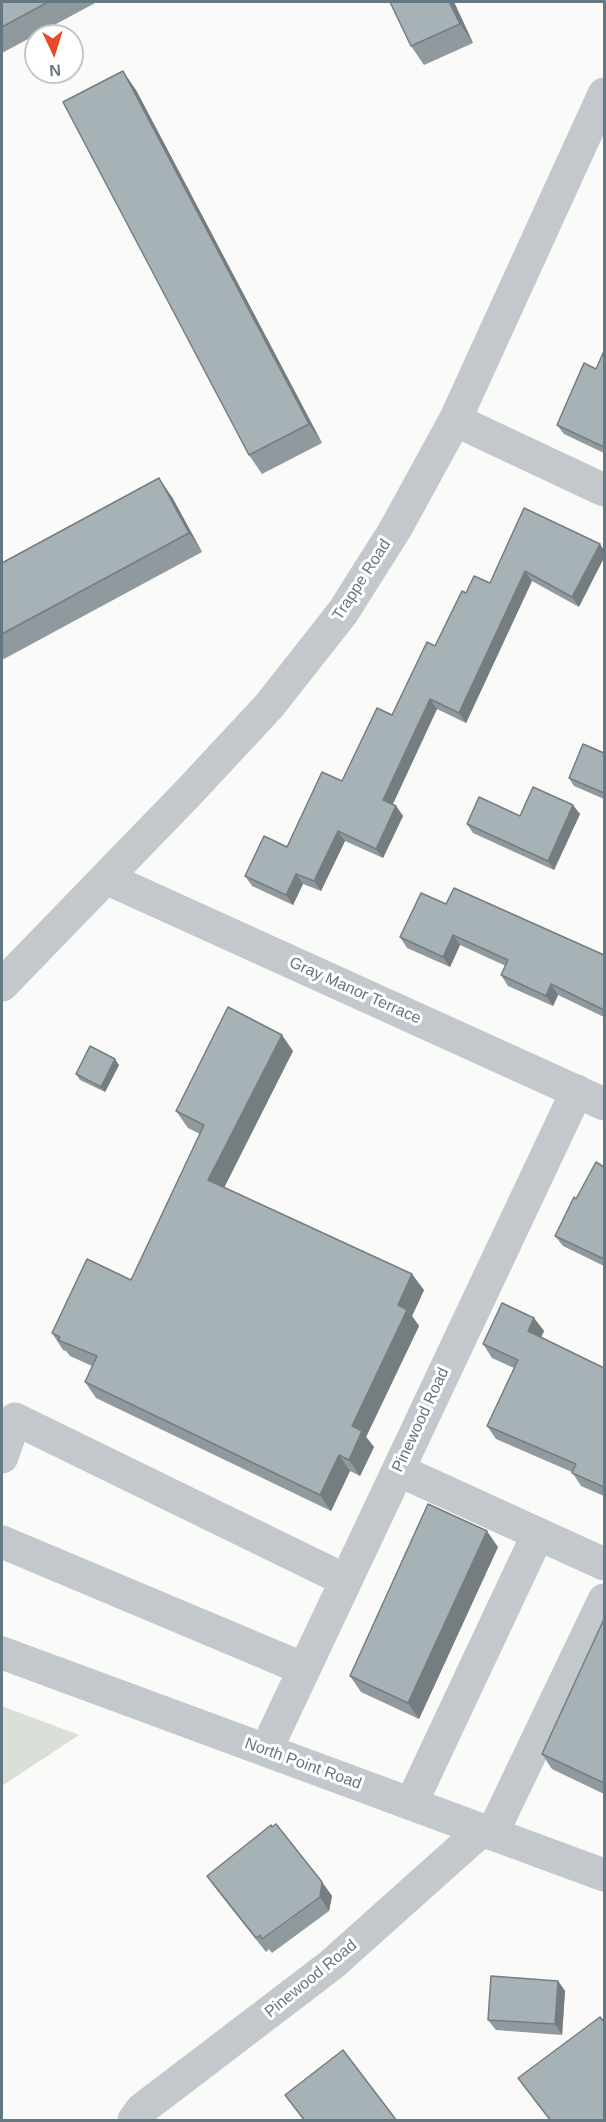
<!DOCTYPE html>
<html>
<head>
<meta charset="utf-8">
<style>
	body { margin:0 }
	#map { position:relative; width:606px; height:2122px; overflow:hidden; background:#fafaf8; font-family:Helvetica,sans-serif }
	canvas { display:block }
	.frame { position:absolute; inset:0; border:3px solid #647883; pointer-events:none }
	.north { position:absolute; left:24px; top:24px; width:60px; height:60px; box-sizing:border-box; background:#fff; border:2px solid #c1c9cd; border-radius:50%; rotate:176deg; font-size:16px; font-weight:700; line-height:24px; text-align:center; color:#647883 }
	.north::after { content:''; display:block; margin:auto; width:21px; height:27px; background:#e8492a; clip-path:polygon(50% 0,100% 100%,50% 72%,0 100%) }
</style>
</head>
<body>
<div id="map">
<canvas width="606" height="2122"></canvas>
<div class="frame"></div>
<div class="north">N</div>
</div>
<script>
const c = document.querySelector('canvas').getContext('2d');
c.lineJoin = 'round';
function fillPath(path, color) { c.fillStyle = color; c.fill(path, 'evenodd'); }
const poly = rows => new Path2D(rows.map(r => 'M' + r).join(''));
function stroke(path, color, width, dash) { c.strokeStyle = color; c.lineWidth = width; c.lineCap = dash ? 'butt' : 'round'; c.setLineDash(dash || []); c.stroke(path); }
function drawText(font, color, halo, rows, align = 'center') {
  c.font = font + ' Helvetica,sans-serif'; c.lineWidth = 6; c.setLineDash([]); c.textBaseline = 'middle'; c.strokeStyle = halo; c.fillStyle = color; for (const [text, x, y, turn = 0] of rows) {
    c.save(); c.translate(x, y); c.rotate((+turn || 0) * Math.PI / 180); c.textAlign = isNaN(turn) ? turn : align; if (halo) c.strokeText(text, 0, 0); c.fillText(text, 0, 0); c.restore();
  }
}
const green = poly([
	[2,1706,79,1735,2,1786]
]);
const minor = poly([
	[455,420,604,490],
	[106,878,604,1104],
	[2,985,188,793,269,706,343,612,396,528,455,420,604,94],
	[2,1457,15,1419,345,1580],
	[398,1470,604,1564],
	[2,1542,304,1669],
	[2,1653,604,1875],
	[266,1750,577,1091],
	[411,1804,538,1534],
	[492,1834,604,1600],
	[134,2120,142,2109,331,1965,482,1830]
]);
const wall = poly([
	[2,2,97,2,2,53],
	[390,2,454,2,473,43,424,65,411,46],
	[136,90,322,443,262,474,249,455],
	[604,351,604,453,564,434,557,425,596,369],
	[172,497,202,552,2,660,2,563],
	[524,508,579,607,532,581,466,723,437,709,393,804,396,806,403,816,383,858,345,841,321,891,303,884,293,905,252,886,245,876,287,847,342,781,392,715,435,646,466,593,490,583],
	[604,753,604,799,574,786,569,778],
	[580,814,554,870,473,833,467,824,520,816],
	[446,904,604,955,604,1017,558,995,553,1006,508,986,501,975,506,966,460,945,450,967,407,948,400,937],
	[293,1051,224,1187,424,1290,412,1316,419,1326,366,1437,374,1447,360,1476,350,1471,331,1511,96,1398,85,1382,92,1366,70,1356,66,1351,63,1350,52,1333,131,1280,200,1134,188,1128,176,1111],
	[119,1065,105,1092,80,1080,76,1074],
	[604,1167,604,1266,563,1246,555,1236,576,1199],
	[534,1318,544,1331,541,1337,604,1368,604,1496,581,1486,572,1472,496,1439,487,1426,514,1368,492,1358,483,1344],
	[498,1547,419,1719,361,1692,350,1676],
	[604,1619,604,1794,552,1769,542,1754],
	[207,1876,322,1882,332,1896,329,1911,272,1953,269,1949,266,1952,217,1890],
	[558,1981,565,1991,562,2035,496,2030,488,2020]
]);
const shadedWall = poly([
	[449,2,454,2,473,43,460,24],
	[123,71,136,90,322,443,309,424],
	[159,478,172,497,202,552,189,533],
	[600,544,604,550,604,558,579,607,572,597],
	[525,571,532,581,466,723,459,713],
	[430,699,437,709,390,810,383,800],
	[573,805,580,814,554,870,548,861],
	[396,806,403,816,383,858,376,849],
	[338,831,345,841,321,891,314,881],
	[296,874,303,884,293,905,286,895],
	[453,935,460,945,450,967,443,957],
	[551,984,558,995,553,1006,546,996],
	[282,1035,293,1051,220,1196,208,1180],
	[115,1059,119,1065,105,1092,101,1087],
	[412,1274,424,1290,412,1316,419,1326,366,1437,374,1447,360,1476,349,1460,352,1426,398,1305],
	[534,1318,544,1331,538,1344,528,1331],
	[339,1455,350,1471,331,1511,320,1495],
	[487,1531,498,1547,419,1719,408,1703],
	[322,1882,332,1896,329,1911,320,1897],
	[558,1981,565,1991,562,2035,555,2024]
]);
const building = poly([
	[2,2,48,2,2,27,2,2],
	[390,2,449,2,460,24,411,46,390,2],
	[123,71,309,424,249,455,63,102,123,71],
	[604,351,604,447,557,425,584,363,596,369,604,351],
	[159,478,189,533,2,634,2,563,159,478],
	[524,508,600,544,572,597,525,571,459,713,430,699,383,800,396,806,376,849,338,831,314,881,296,874,286,895,245,876,264,836,287,847,322,772,342,781,377,708,392,715,427,642,435,646,462,591,466,593,474,576,490,583,524,508],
	[583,744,604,753,604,793,569,778,583,744],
	[533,787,573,805,548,861,467,824,479,797,520,816,533,787],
	[454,888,604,955,604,1010,551,984,546,996,501,975,508,960,453,935,443,957,400,937,421,893,446,904,454,888],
	[228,1007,282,1035,208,1180,412,1274,398,1305,407,1310,352,1426,362,1431,349,1460,339,1455,320,1495,85,1382,97,1356,58,1340,60,1337,52,1333,87,1259,131,1280,204,1125,176,1111,228,1007],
	[90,1046,115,1059,101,1087,76,1074,90,1046],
	[596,1162,604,1167,604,1259,555,1236,574,1197,576,1199,596,1162],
	[502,1303,534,1318,528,1331,604,1368,604,1487,572,1473,576,1464,487,1426,518,1360,483,1344,502,1303],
	[428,1504,487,1531,408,1703,350,1676,428,1504],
	[604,1619,604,1783,542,1754,604,1619],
	[276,1824,322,1882,320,1897,262,1939,260,1935,256,1938,207,1876,271,1825,272,1827,276,1824],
	[491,1976,558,1981,555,2024,488,2020,491,1976],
	[600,2017,604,2022,604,2121,551,2121,518,2078,600,2017],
	[343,2050,397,2121,305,2121,285,2095,343,2050]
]);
const streetNames = [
	["Trappe Road",362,580,-57],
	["Gray Manor Terrace",355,991,24],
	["Pinewood Road",421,1420,-65],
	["North Point Road",303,1764,20],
	["Pinewood Road",311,1979,-39]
];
fillPath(green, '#dadfd7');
stroke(minor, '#c3c8cc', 33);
fillPath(wall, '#90999d');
fillPath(shadedWall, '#757d80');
fillPath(building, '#a7b2b7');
stroke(building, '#757d80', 1.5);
drawText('16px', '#647883', '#fff', streetNames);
</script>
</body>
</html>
